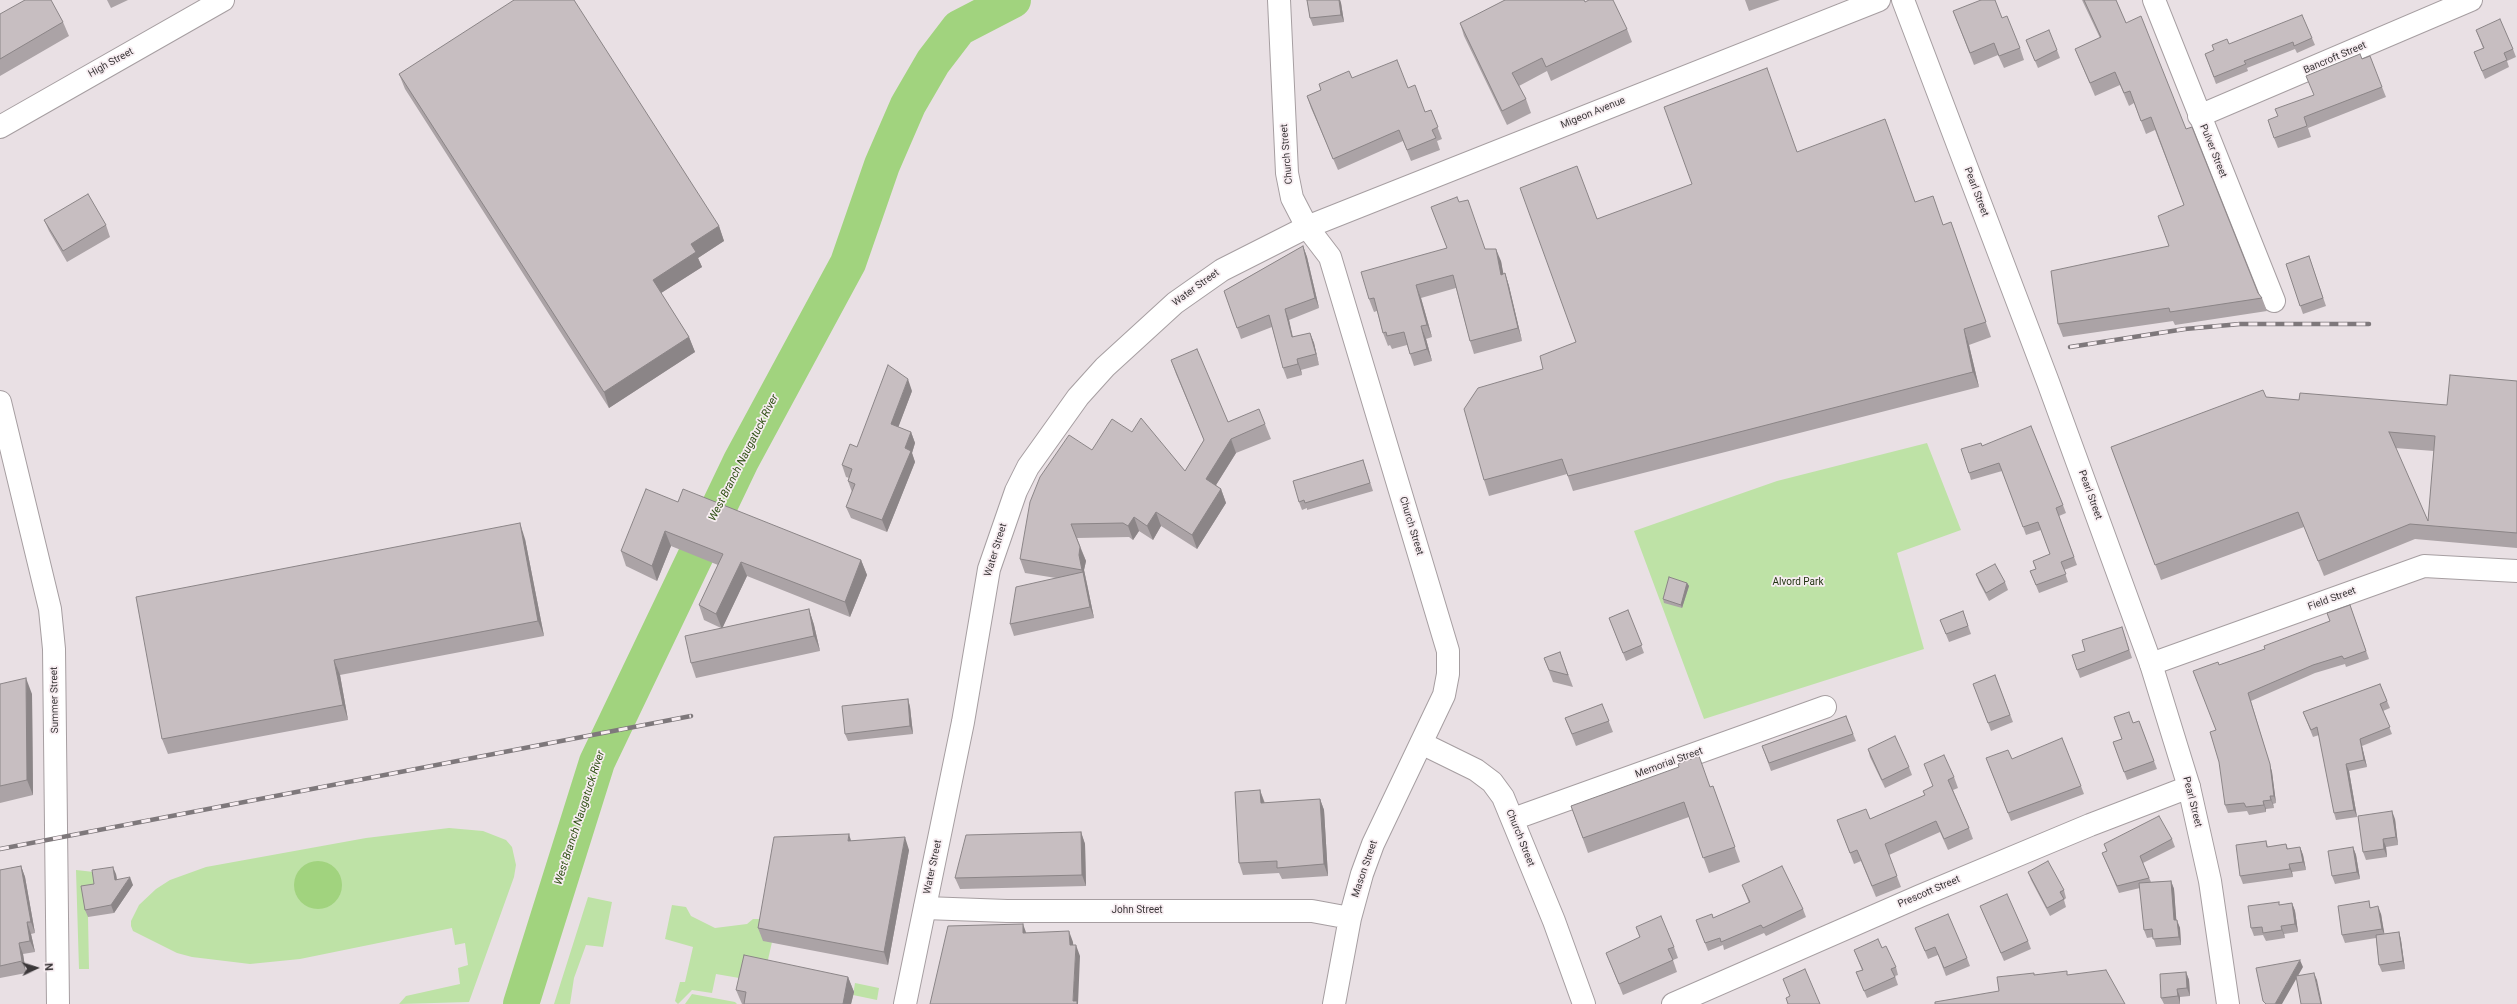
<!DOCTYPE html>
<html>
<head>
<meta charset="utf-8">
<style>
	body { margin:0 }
	#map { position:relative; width:2517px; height:1004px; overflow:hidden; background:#e9e0e4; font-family:Roboto,sans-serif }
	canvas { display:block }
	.north { position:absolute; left:16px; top:948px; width:40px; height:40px; -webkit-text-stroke:3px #f7edf1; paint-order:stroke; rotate:86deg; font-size:11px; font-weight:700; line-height:16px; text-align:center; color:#3b3739 }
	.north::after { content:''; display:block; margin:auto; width:14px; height:18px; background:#3b3739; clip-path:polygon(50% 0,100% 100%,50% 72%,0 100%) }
</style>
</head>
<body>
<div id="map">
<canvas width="2517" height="1004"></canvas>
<div class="north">N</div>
</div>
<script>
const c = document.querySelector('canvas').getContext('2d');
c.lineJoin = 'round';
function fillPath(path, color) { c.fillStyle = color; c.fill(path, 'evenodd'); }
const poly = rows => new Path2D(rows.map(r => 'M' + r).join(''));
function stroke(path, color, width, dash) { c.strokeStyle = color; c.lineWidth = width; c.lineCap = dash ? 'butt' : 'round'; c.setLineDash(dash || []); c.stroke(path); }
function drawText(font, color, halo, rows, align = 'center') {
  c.font = font + ' Roboto,sans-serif'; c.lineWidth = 3.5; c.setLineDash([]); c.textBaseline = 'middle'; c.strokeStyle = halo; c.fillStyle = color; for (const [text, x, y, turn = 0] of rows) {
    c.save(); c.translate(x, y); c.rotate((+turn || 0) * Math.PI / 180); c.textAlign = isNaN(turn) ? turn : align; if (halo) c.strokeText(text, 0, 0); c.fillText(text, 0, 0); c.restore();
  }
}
const green = poly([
	[1927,443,1961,530,1897,553,1924,649,1704,719,1634,531,1777,481],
	[449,828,483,831,506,840,512,847,516,865,514,877,469,1002,399,1004,406,996,460,984,458,968,468,965,465,943,455,945,452,928,300,959,250,964,192,957,177,953,133,931,131,926,131,921,139,905,156,889,170,880,206,867,366,838],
	[76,870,94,872,97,891,88,917,89,969,79,969],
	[588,897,612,902,603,947,586,945,574,978,570,1004,554,1004],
	[672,905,686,907,691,916,715,928,747,924,753,919,767,919,772,942,765,973,745,979,716,974,712,993,692,990,678,1004,675,1001,680,982,685,982,693,947,665,939],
	[855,983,879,988,877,1000,853,995],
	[692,994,735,1002,737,1004,685,1004]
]);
const water = poly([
	'294 885a24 24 0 1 1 48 0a24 24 0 1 1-48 0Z'
]);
const river = poly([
	[521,1004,597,762,741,461,848,263,882,165,908,105,933,62,959,28,1013,0]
]);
const minor = poly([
	[2154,0,2274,301],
	[2199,116,2471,0],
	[1307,227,1330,257,1448,651,1448,674,1444,695,1373,844,1362,874,1350,918,1334,1004],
	[0,402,50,609,54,649,58,1004],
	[2151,664,2424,566,2517,571],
	[1421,743,1476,770,1492,782,1503,797,1554,921,1584,1004],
	[1513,819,1825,707],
	[925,908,1007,911,1312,911,1350,918],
	[1673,1004,1920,896,2090,825,2189,787]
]);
const tertiary = poly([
	[1279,0,1287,173,1292,198,1307,227],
	[1903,0,2048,382,2151,664,2189,787,2210,881,2228,1004],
	[0,127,223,0]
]);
const secondary = poly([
	[905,1004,963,722,989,569,1016,491,1028,467,1078,397,1105,367,1175,303,1222,270,1307,227,1879,0]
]);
const rail = poly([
	[2070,347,2185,329,2240,324,2369,324],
	[0,849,691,716]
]);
const wall = poly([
	[107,0,128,0,111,8],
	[1307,0,1340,0,1341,3,1344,22,1313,26,1310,18],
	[1745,0,1780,0,1749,11],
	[2082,0,2116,0,2126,23,2186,129,2258,293,2262,298,2267,311,2175,325,2173,321,2063,337,2058,324,2169,246,2184,205,2155,130,2146,134,2134,103,2129,106,2120,85,2095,96,2080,61,2075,49,2100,38],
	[1585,2,1627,29,1632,42,1551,81,1547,71,1519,86,1526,99,1531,113,1507,125,1464,36,1460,23],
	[1953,11,2002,18,2020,48,2024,60,2004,68,1998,55,1974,65],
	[0,14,63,22,69,36,0,76],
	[2476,30,2513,49,2516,57,2507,61,2509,67,2485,79,2474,52,2483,48],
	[2312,38,2315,45,2297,53,2295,49,2247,68,2248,71,2216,84,2205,54,2229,44],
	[2026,40,2057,50,2060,58,2038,68],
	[2362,59,2382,87,2386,97,2308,128,2311,137,2278,148,2274,138,2278,116,2314,95],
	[399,74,719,226,724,241,698,258,702,267,661,293,689,337,695,352,609,408,405,89],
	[1352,78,1408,88,1425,112,1431,110,1442,139,1437,141,1440,150,1411,161,1403,141,1338,170,1311,108,1307,96,1321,90,1319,84],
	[1797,152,1915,202,1933,196,1943,225,1951,222,1991,337,1969,345,1979,387,1573,491,1567,474,1489,496,1484,480,1543,369,1576,342,1597,219],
	[1431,207,1501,261,1503,274,1505,273,1509,286,1522,341,1474,354,1470,341,1456,288,1421,298,1432,337,1426,339,1432,361,1414,366,1407,345,1392,349,1390,345,1388,346,1383,333,1377,311,1374,312,1369,299,1447,248],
	[44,220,106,225,110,237,67,262,49,231],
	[1303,246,1307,257,1319,308,1289,320,1293,337,1310,333,1314,343,1319,365,1301,370,1302,375,1287,379,1283,368,1272,327,1241,339,1224,291],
	[2309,256,2326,306,2303,314,2286,264],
	[1171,360,1228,422,1265,424,1271,439,1236,453,1216,485,1221,489,1226,503,1197,549,1161,526,1153,540,1139,531,1133,540,1129,537,1077,538,1086,561,1084,570,1094,618,1014,636,1010,624,1056,578,1025,573,1020,559,1092,450,1185,471,1204,440,1176,374],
	[2517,381,2517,548,2415,539,2324,576,2304,527,2161,580,2111,447,2266,397,2299,400,2447,405],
	[2395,448,2434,451,2428,521],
	[912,391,898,427,911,432,915,443,912,453,915,462,887,532,851,518,846,507,852,492,848,481,849,478,846,477,842,465,857,447],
	[1982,446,2063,505,2066,513,2059,516,2077,565,2064,570,2068,582,2039,593,2030,571,2036,569,2033,561,2050,554,2041,530,2026,535,2002,471,1971,480,1969,473],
	[1363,460,1373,491,1307,510,1307,508,1302,510,1299,502],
	[678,502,861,560,867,575,850,617,747,576,722,628,809,609,814,625,820,651,696,678,691,663,721,628,704,620,699,605,718,565,671,546,657,581,626,566,621,551],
	[525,539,544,636,340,675,348,720,168,754,162,739],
	[1976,574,2005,582,2008,590,1989,601,1979,582],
	[1687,583,1689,586,1682,608,1664,603,1663,599],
	[2350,605,2369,659,2346,667,2345,664,2315,673,2251,701,2272,772,2276,803,2273,804,2274,808,2266,809,2266,812,2249,815,2247,811,2228,813,2225,805,2219,665,2265,649,2330,621],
	[1628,610,1644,653,1626,661,1609,618],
	[1963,611,1971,634,1949,642,1940,620],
	[2122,627,2132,658,2080,678,2077,670,2085,651],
	[1560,652,1573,687,1553,682,1544,658],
	[1995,675,2013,722,1991,731,1973,684],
	[0,684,32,694,33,795,0,803],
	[2380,684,2390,708,2383,711,2392,734,2362,746,2367,767,2349,771,2357,817,2336,820,2334,813,2319,735,2313,737,2303,712],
	[908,699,910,707,913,734,848,741,845,734],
	[1602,704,1613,732,1576,746,1565,718],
	[1846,716,1856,741,1771,771,1762,746],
	[2139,721,2157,769,2127,780,2113,742,2122,739,2133,723],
	[1868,749,1909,767,1912,775,1885,788,1870,757],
	[2012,759,2081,786,2084,794,2011,821,1989,766],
	[1924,764,1954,777,1958,788,1953,790,1969,828,1973,839,1948,850,1940,832,1889,855,1901,887,1876,897,1861,861,1854,864,1837,820,1870,819,1925,796,1923,791,1933,786],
	[1713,786,1740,862,1709,873,1689,817,1588,853,1571,806,1710,787],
	[1260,790,1265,803,1320,799,1324,810,1328,876,1282,879,1279,873,1243,875,1239,863],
	[2395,819,2398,845,2386,847,2387,857,2366,860,2363,852],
	[1081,832,1085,844,1086,886,960,889,955,878],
	[2172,839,2175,847,2143,863,2151,882,2171,881,2174,889,2176,920,2180,928,2181,945,2156,947,2153,937,2147,938,2144,930,2140,888,2119,893,2102,853,2107,851,2104,844],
	[851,841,909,850,888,965,763,941,758,928],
	[2266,841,2268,847,2286,844,2288,849,2300,847,2303,855,2306,870,2292,872,2293,877,2243,884,2240,876],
	[2353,847,2356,855,2360,879,2335,884,2332,876],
	[21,866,25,877,35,933,31,934,35,952,23,954,26,973,0,978,0,870],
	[2028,872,2064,890,2066,898,2064,900,2066,907,2050,916,2031,880],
	[116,874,117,879,133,885,114,913,88,917,85,910,94,884],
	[1742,885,1803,909,1806,917,1766,936,1764,933,1724,950,1723,945,1708,951,1696,920,1713,918,1749,903],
	[2292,903,2295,911,2298,932,2284,934,2285,938,2266,941,2263,935,2254,936,2251,928,2280,905],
	[1980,906,2028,941,2031,949,2004,961],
	[2371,907,2381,914,2384,934,2399,932,2401,940,2405,969,2382,972,2379,965,2376,938,2345,943,2342,935],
	[1636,927,1674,947,1678,958,1673,960,1677,972,1623,995,1606,953,1640,938],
	[1915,928,1967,958,1970,966,1946,976,1938,955,1928,959],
	[1882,948,1896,967,1898,975,1895,976,1898,985,1867,998,1856,972,1862,970,1854,950],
	[2186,972,2189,980,2190,996,2180,997,2180,1004,2164,1004,2161,998],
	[848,977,854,992,851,1004,742,1004,736,990]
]);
const shadedWall = poly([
	[1339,0,1340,0,1341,3,1344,22,1341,15],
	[719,226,724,241,698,258,702,267,658,295,653,280,691,244],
	[1303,246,1307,257,1319,308,1315,298],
	[1496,249,1501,261,1506,287,1501,275],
	[1505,273,1509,286,1522,341,1518,328],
	[1416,285,1421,298,1432,337,1427,325],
	[1285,309,1289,320,1295,348,1292,337],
	[1421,326,1426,339,1432,361,1427,349],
	[1964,329,1969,345,1979,387,1973,372],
	[1310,333,1314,343,1319,365,1316,354],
	[689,337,695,352,609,408,604,392],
	[1297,359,1301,370,1302,375,1298,364],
	[908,379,912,391,895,436,891,424],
	[911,432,915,443,912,453,915,462,887,532,882,520,905,448],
	[1231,439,1236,453,1211,493,1206,479],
	[1221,489,1226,503,1197,549,1192,535],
	[1156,512,1161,526,1153,540,1147,526],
	[1134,517,1139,531,1133,540,1128,526],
	[520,523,525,539,544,636,538,621],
	[665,531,671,546,657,581,652,566],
	[1080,547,1086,561,1084,570,1087,584,1082,570,1079,555],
	[861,560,867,575,850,617,845,602],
	[741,562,747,576,722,629,716,614],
	[1083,572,1087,584,1094,618,1090,607],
	[1687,583,1689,586,1682,608,1681,605],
	[809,609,814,625,820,651,814,636],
	[334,660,340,675,348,720,343,705],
	[26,678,32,694,33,795,27,780],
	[2248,693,2272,772,2276,803,2274,796],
	[908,699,910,707,913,734,910,726],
	[2360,739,2362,746,2367,767,2364,760],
	[2346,764,2349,771,2357,817,2354,810],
	[1260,790,1264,802,1265,815,1261,803],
	[2270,796,2273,804,2274,808,2271,800],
	[1320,799,1324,810,1328,876,1324,864],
	[2263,801,2266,809,2266,812,2264,805],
	[2392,811,2395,819,2398,845,2396,837],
	[1081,832,1085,844,1086,886,1082,875],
	[849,834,853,847,848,841],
	[905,837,909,850,888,965,884,952],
	[2383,839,2386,847,2387,857,2384,849],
	[2300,847,2303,855,2306,870,2303,862],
	[2353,847,2356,855,2360,879,2357,872],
	[2289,864,2292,872,2293,877,2290,869],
	[21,866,25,877,35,933,31,922],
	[113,867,116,874,118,888,115,880],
	[130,877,133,885,114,913,111,905],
	[2171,881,2174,889,2177,928,2174,920],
	[2292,903,2295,911,2298,932,2295,924],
	[2378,906,2381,914,2385,937,2382,929],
	[2177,920,2180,928,2181,945,2179,937],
	[27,922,31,934,35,952,30,941],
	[1023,924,1027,935,1023,933],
	[2281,926,2284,934,2285,938,2282,930],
	[1069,931,1073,942,1074,956,1070,945],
	[2399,932,2401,940,2405,969,2403,961],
	[19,943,23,954,26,973,22,961],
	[1076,945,1080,956,1078,1004,1074,1004,1073,1001],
	[2300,960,2303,967,2282,1004,2275,1004],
	[2186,972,2189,980,2190,996,2187,988],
	[2314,973,2317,980,2322,1004,2321,1004],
	[848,977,854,992,851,1004,843,1004],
	[2177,989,2180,997,2180,1004,2178,996]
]);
const building = poly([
	[25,0,51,0,63,22,0,59,0,14,25,0],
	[514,0,574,0,719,226,691,244,696,252,653,280,689,337,604,392,399,74,514,0],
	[1307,0,1339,0,1341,15,1310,18,1307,0],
	[1505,0,1584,0,1585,2,1589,0,1613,0,1627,29,1546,67,1542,58,1512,73,1526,99,1502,111,1460,23,1505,0],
	[1981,0,1995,0,2002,18,2007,16,2020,48,1999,56,1994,43,1970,53,1953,11,1981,0],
	[2084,0,2116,0,2126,23,2141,16,2186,129,2192,127,2258,293,2262,298,2170,312,2169,308,2058,324,2051,271,2169,246,2158,216,2184,205,2151,117,2141,121,2130,91,2124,93,2115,72,2090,83,2075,49,2101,37,2084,0],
	[2302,15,2312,38,2294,46,2293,42,2244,61,2246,64,2214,77,2205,54,2214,50,2212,45,2227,39,2229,44,2302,15],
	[2500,19,2513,49,2504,53,2507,60,2482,71,2474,52,2484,48,2476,30,2500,19],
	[2049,30,2057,50,2035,61,2026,40,2049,30],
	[2360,54,2362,59,2370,56,2382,87,2304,117,2307,126,2274,138,2268,120,2278,116,2275,109,2314,95,2306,76,2360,54],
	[1397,60,1408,88,1415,85,1425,112,1431,110,1438,127,1432,130,1436,138,1407,150,1399,130,1333,159,1307,96,1321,90,1319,84,1349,71,1352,78,1397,60],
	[1767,68,1797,152,1885,119,1915,202,1933,196,1943,225,1951,222,1986,322,1964,329,1973,372,1568,476,1562,459,1484,480,1464,409,1478,388,1543,369,1540,356,1576,342,1520,188,1577,166,1597,219,1692,184,1664,107,1767,68],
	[88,194,106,225,63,251,44,220,88,194],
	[1457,197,1459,202,1468,200,1485,249,1496,249,1501,275,1505,273,1518,328,1470,341,1453,275,1416,285,1427,325,1421,326,1427,349,1410,354,1404,332,1387,336,1386,332,1383,333,1374,298,1369,299,1361,272,1447,248,1431,207,1457,197],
	[1303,246,1315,298,1285,309,1292,337,1310,333,1316,354,1297,359,1298,364,1283,368,1269,315,1237,328,1224,291,1303,246],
	[2309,256,2323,298,2300,306,2286,264,2309,256],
	[1197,349,1228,422,1259,409,1265,424,1231,439,1206,479,1221,489,1192,535,1156,512,1147,526,1134,517,1128,526,1123,523,1071,524,1080,547,1079,555,1082,570,1020,559,1030,502,1040,477,1069,435,1092,450,1112,419,1132,432,1141,418,1185,471,1204,440,1171,360,1197,349],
	[888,365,908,379,891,424,911,432,905,448,911,451,882,520,846,507,855,484,848,481,852,469,842,465,850,444,857,447,888,365],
	[2450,375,2517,381,2517,533,2410,524,2318,561,2298,512,2155,565,2111,447,2263,390,2266,397,2299,400,2300,393,2447,405,2450,375],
	[2389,432,2435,436,2428,521,2389,432],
	[2031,426,2063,505,2056,508,2074,557,2061,562,2066,574,2036,585,2030,571,2036,569,2033,561,2050,554,2038,522,2023,527,1999,463,1969,473,1961,449,1981,443,1982,446,2031,426],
	[1363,460,1370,483,1305,503,1304,500,1299,502,1293,481,1363,460],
	[646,489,678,502,683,489,861,560,845,602,741,562,716,614,699,605,723,554,665,531,652,566,621,551,646,489],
	[520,523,538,621,334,660,343,705,162,739,136,597,520,523],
	[1995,564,2005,582,1986,593,1976,574,1995,564],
	[1083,572,1090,607,1010,624,1016,587,1083,572],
	[1669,577,1687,583,1681,605,1663,599,1669,577],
	[2350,605,2366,651,2344,659,2342,656,2313,665,2248,693,2270,764,2274,796,2270,796,2271,800,2263,801,2264,805,2246,807,2244,803,2225,805,2219,762,2210,732,2216,730,2193,671,2218,662,2219,665,2265,649,2264,646,2330,621,2327,613,2350,605],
	[809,609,814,636,691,663,685,636,809,609],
	[1628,610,1642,645,1623,653,1609,618,1628,610],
	[1963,611,1968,626,1946,634,1940,620,1963,611],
	[2122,627,2129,650,2077,670,2072,655,2085,651,2082,640,2122,627],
	[1560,652,1568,675,1549,670,1544,658,1560,652],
	[1995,675,2010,715,1988,723,1973,684,1995,675],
	[26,678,27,780,0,786,0,684,26,678],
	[2380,684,2387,701,2380,704,2390,727,2360,739,2364,760,2346,764,2354,810,2334,813,2317,727,2311,730,2303,712,2380,684],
	[908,699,910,726,845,734,842,706,908,699],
	[1602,704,1609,721,1572,734,1565,718,1602,704],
	[2129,712,2133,723,2139,721,2154,761,2124,772,2113,742,2122,739,2114,717,2129,712],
	[1846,716,1853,734,1769,763,1762,746,1846,716],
	[1895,736,1909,767,1882,780,1868,749,1895,736],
	[2062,738,2081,786,2008,813,1986,758,2008,750,2012,759,2062,738],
	[1944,755,1954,777,1948,780,1969,828,1944,839,1936,821,1885,844,1897,876,1872,886,1857,850,1850,853,1837,820,1866,809,1870,819,1925,795,1923,791,1933,786,1924,764,1944,755],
	[1699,756,1710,787,1713,786,1735,847,1703,858,1684,802,1583,838,1571,806,1679,767,1678,764,1699,756],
	[1260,790,1261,803,1320,799,1324,864,1277,868,1277,861,1239,863,1235,792,1260,790],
	[2392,811,2396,837,2383,839,2384,849,2363,852,2358,816,2392,811],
	[2159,816,2172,839,2140,856,2149,878,2117,886,2102,853,2107,851,2104,844,2159,816],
	[1081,832,1082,875,955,878,966,835,1081,832],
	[849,834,848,841,905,837,884,952,758,928,774,837,849,834],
	[2266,841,2267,847,2286,844,2287,849,2300,847,2303,862,2289,864,2290,869,2240,876,2236,845,2266,841],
	[2353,847,2357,872,2332,876,2328,851,2353,847],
	[2048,861,2064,890,2060,892,2064,899,2047,908,2028,872,2048,861],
	[21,866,31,922,27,922,30,941,19,943,22,961,0,966,0,870,21,866],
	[1782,866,1803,909,1763,928,1761,925,1721,942,1720,938,1705,943,1696,920,1712,914,1713,918,1750,902,1742,885,1782,866],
	[113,867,115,880,130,877,111,905,85,910,81,886,94,884,92,870,113,867],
	[2171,881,2174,920,2177,920,2179,937,2153,939,2152,929,2144,930,2139,883,2171,881],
	[2007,894,2028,941,2001,953,1980,906,2007,894],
	[2369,901,2370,908,2378,906,2382,929,2342,935,2338,906,2369,901],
	[2279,902,2279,905,2292,903,2295,924,2281,926,2282,930,2263,933,2262,927,2251,928,2248,906,2279,902],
	[1948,914,1967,958,1944,968,1935,947,1925,951,1915,928,1948,914],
	[1661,916,1674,947,1668,949,1673,960,1619,984,1606,953,1640,937,1636,927,1661,916],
	[1023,924,1023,933,1069,931,1070,945,1076,945,1073,1001,1077,1001,1077,1004,930,1004,948,926,1023,924],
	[2399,932,2403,961,2379,965,2376,935,2399,932],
	[1878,939,1882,948,1886,946,1896,967,1891,969,1895,977,1864,991,1856,972,1863,970,1854,950,1878,939],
	[744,955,848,977,843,1004,744,1004,746,992,736,990,744,955],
	[2300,960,2275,1004,2266,1004,2263,1001,2256,968,2300,960],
	[1805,969,1820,1004,1788,1004,1786,998,1790,996,1783,979,1805,969],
	[2106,970,2125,1004,1935,1004,1935,1002,1999,991,1997,977,2034,973,2034,975,2067,971,2067,975,2106,970],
	[2186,972,2187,988,2177,989,2178,996,2161,998,2160,974,2186,972],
	[2314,973,2321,1004,2301,1004,2296,976,2314,973]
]);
const streetNames = [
	["Bancroft Street",2335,58,-23],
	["High Street",111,63,-29],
	["Migeon Avenue",1593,113,-22],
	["Pulver Street",2213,151,68],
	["Church Street",1287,154,-95],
	["Pearl Street",1976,192,69],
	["Water Street",1196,288,-36],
	["Pearl Street",2090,495,70],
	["Church Street",1411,526,73],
	["Water Street",996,550,-73],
	["Field Street",2332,599,-20],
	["Summer Street",55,700,-91],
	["Memorial Street",1669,763,-20],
	["Pearl Street",2192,802,76],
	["Church Street",1520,838,68],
	["Water Street",933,867,-78],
	["Mason Street",1365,869,-71],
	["Prescott Street",1929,892,-23],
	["John Street",1137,910]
];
const parkNames = [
	["Alvord Park",1798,582]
];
const waterNames = [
	["West Branch Naugatuck River",744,458,-63],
	["West Branch Naugatuck River",580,818,-72]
];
fillPath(green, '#bee2a6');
fillPath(water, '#a1d37e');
stroke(river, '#a1d37e', 36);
stroke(minor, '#a69ea1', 24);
stroke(tertiary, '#a69ea1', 24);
stroke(secondary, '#a69ea1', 24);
stroke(minor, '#fff', 22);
stroke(tertiary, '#fff', 22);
stroke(secondary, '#fff', 22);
stroke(rail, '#7e787b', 4.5);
stroke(rail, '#f7edf1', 3, [9]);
fillPath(wall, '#aba3a6');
fillPath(shadedWall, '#8b8587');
fillPath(building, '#c7bec1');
stroke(building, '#8b8587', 1);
drawText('10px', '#3b3739', '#f7edf1', streetNames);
drawText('10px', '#1e310e', '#f7edf1', parkNames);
drawText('italic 11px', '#2f4f14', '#f7edf1', waterNames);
</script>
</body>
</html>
